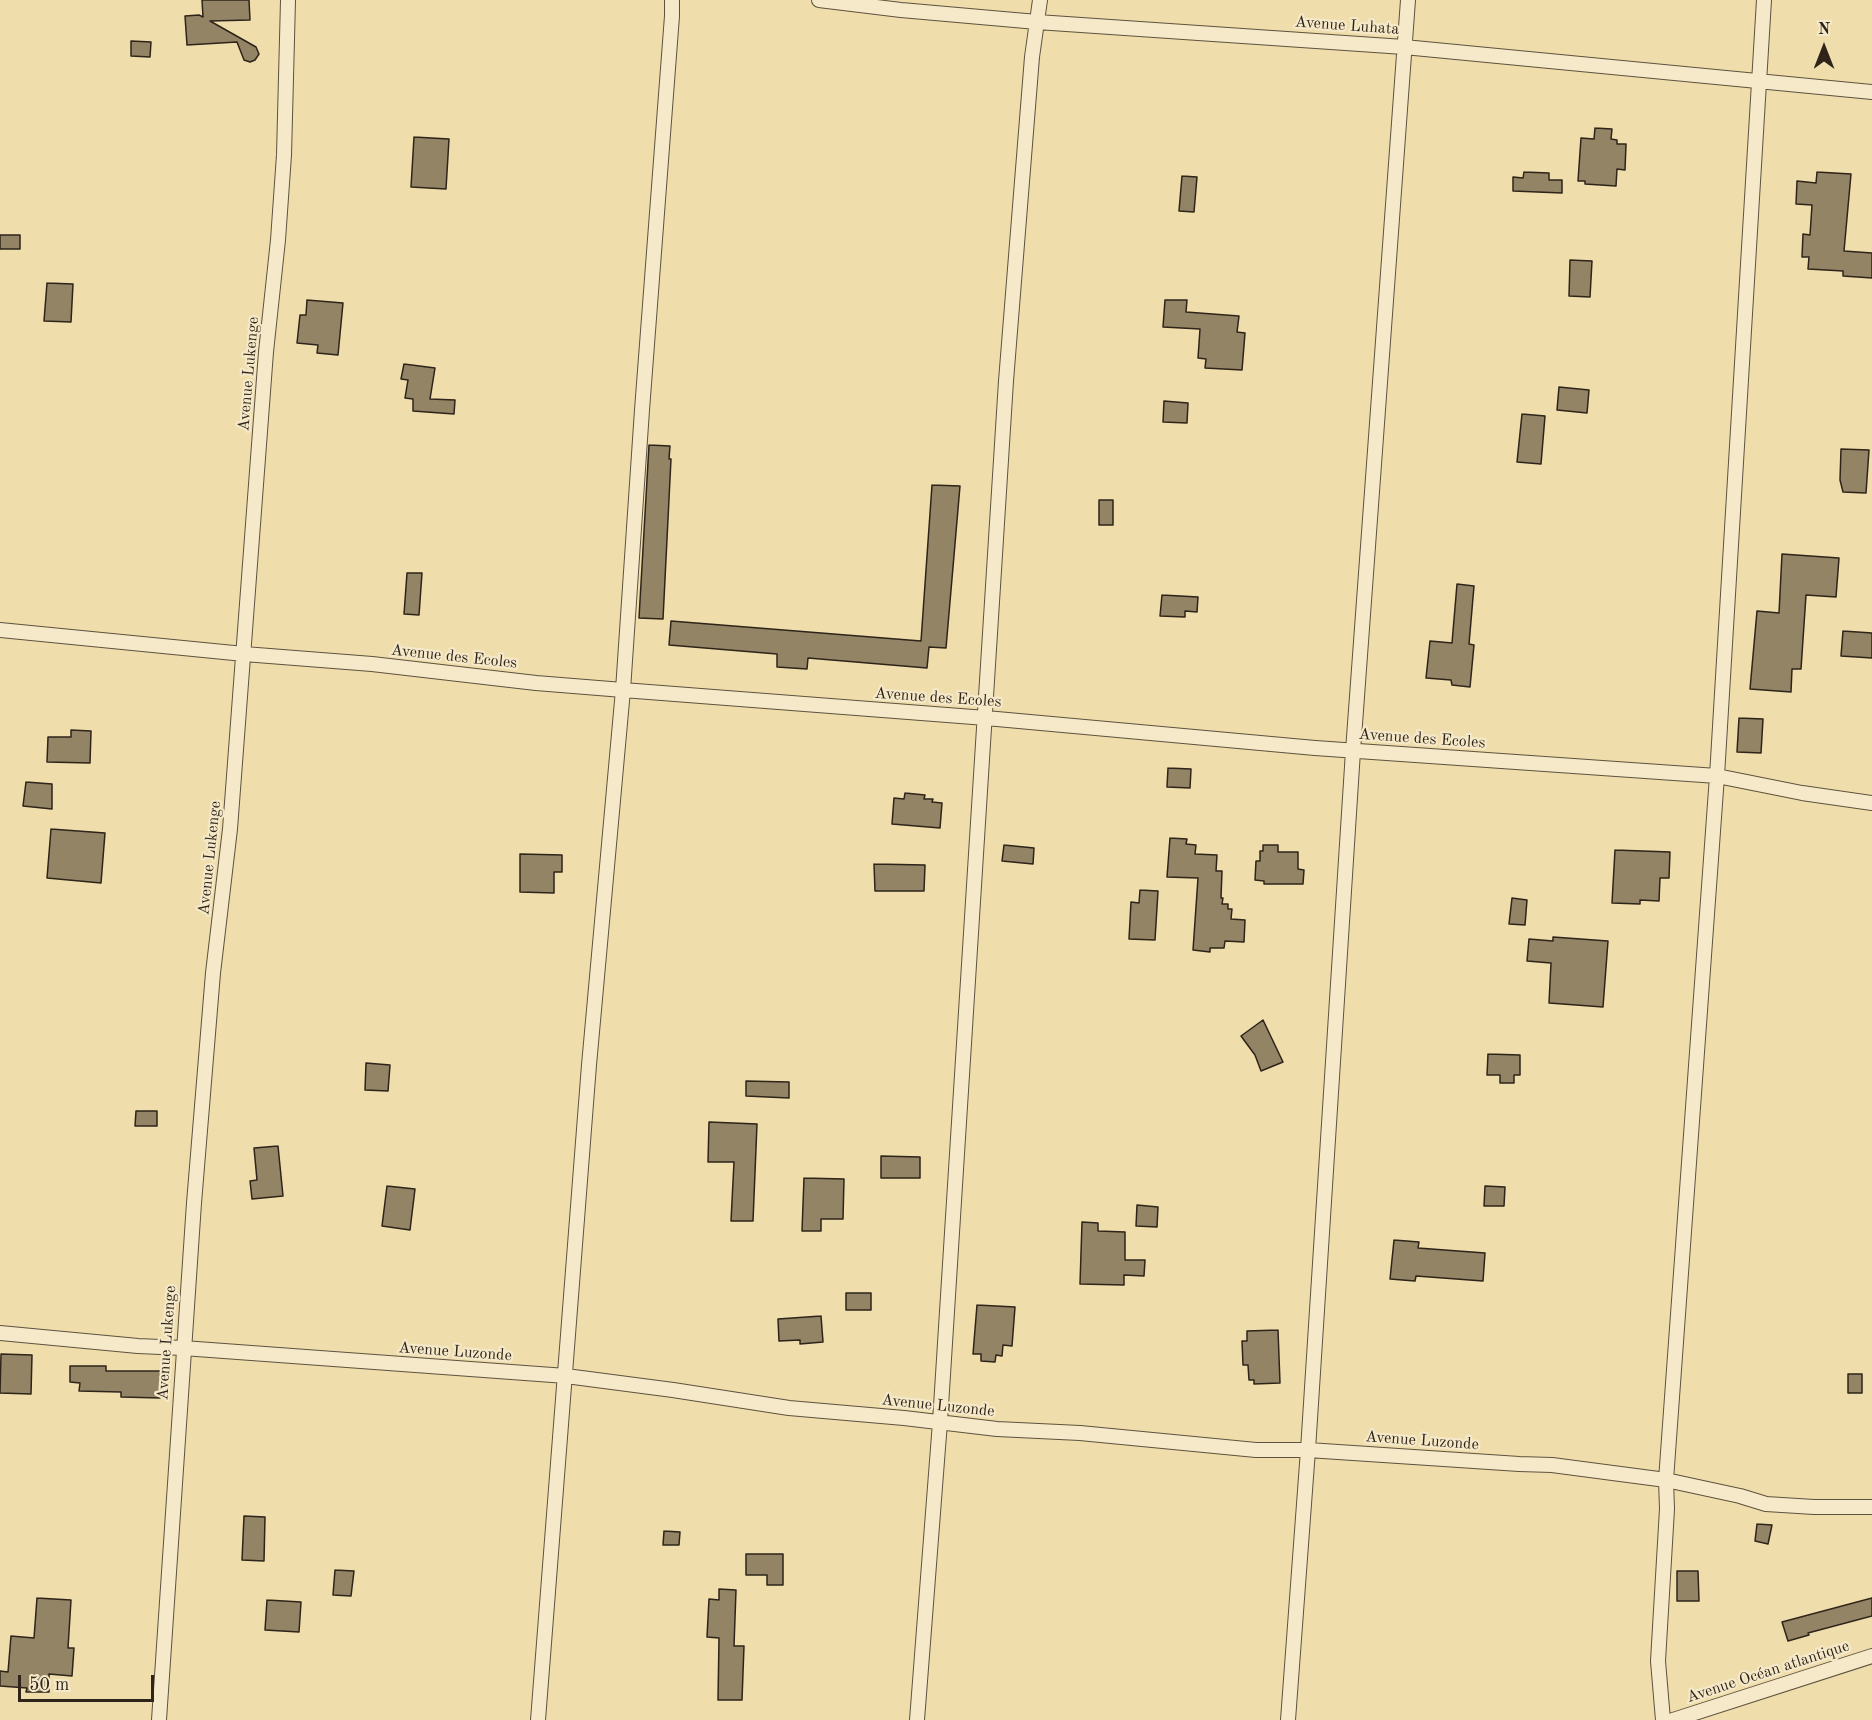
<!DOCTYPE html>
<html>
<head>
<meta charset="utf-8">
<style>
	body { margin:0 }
	#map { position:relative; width:1872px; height:1720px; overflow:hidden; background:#efddac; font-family:"Old Standard TT",serif }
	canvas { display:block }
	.north { position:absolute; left:1794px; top:18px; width:60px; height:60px; -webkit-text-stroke:4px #f5e9c9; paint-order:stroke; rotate:0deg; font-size:16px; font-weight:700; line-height:24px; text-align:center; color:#2e2419 }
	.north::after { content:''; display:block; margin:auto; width:21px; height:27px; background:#2e2419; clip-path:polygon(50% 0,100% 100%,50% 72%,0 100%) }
	.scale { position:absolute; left:18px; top:1675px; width:136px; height:27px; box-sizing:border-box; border:3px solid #2e2419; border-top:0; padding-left:8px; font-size:18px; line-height:21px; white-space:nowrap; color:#2e2419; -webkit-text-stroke:4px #f5e9c9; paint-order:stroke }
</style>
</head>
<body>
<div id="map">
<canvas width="1872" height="1720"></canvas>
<div class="north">N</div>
<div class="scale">50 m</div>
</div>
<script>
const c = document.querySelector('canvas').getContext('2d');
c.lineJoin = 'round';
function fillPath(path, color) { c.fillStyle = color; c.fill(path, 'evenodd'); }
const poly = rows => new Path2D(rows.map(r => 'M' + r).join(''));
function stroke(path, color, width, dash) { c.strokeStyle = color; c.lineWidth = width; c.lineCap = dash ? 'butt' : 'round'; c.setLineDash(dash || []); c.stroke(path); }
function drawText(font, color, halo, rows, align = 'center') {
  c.font = font + ' "Old Standard TT",serif'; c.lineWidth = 4.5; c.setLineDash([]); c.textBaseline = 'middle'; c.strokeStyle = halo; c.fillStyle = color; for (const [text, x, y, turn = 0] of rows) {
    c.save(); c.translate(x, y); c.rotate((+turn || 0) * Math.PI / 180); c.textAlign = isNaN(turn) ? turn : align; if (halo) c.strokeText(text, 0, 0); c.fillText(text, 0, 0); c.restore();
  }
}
const building = poly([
	[202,0,249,0,250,20,210,21,256,47,259,54,255,60,250,62,244,60,237,42,187,45,185,16,199,15,203,17,202,0],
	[131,41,151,42,150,57,131,56,131,41],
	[1595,128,1612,129,1611,139,1617,140,1617,144,1626,144,1625,170,1617,169,1616,186,1585,184,1585,181,1578,181,1581,138,1594,139,1595,128],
	[414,137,449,139,446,189,411,187,414,137],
	[1524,172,1549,173,1549,180,1562,180,1562,193,1513,191,1513,177,1523,178,1524,172],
	[1817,172,1851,174,1844,251,1872,253,1872,278,1843,276,1843,271,1808,269,1809,257,1802,257,1803,234,1810,235,1812,205,1796,204,1797,181,1816,183,1817,172],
	[1182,176,1197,177,1194,212,1179,211,1182,176],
	[0,235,20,235,20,249,0,249,0,235],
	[1570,260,1592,261,1590,297,1569,296,1570,260],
	[47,283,73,284,71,322,44,321,47,283],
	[307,300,343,303,338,355,317,353,318,345,297,343,300,315,306,315,307,300],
	[1165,300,1187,300,1186,312,1239,316,1237,332,1245,333,1242,370,1205,368,1206,359,1198,358,1200,329,1163,327,1165,300],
	[404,364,435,368,430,399,455,400,454,414,413,411,413,399,405,398,408,380,401,379,404,364],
	[1559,387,1589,390,1587,413,1557,410,1559,387],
	[1164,401,1188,403,1187,423,1163,422,1164,401],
	[1522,414,1545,416,1541,464,1517,462,1522,414],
	[649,445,670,446,669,459,671,459,663,619,639,618,649,445],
	[1841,449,1869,450,1866,493,1843,492,1840,480,1841,449],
	[932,485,960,486,946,648,929,647,927,668,808,658,807,669,777,667,777,654,669,645,671,621,921,641,932,485],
	[1099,500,1113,500,1113,525,1099,525,1099,500],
	[1782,554,1839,558,1836,597,1806,595,1801,669,1792,669,1791,692,1750,689,1757,611,1779,613,1782,554],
	[407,573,422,573,419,615,404,614,407,573],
	[1457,584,1474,586,1469,644,1474,645,1470,687,1452,685,1451,680,1426,678,1430,641,1452,643,1457,584],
	[1162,595,1198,597,1197,612,1185,611,1185,617,1160,616,1162,595],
	[1843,631,1872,633,1872,658,1841,656,1843,631],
	[1739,718,1763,719,1761,753,1737,752,1739,718],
	[71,730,91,731,90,763,47,762,48,737,71,737,71,730],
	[1168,768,1191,769,1190,788,1167,787,1168,768],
	[26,782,52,784,52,809,23,806,26,782],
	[905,793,925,795,924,799,933,799,932,802,942,803,940,828,892,824,894,798,904,799,905,793],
	[51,829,105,833,101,883,47,878,51,829],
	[1170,838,1187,839,1186,844,1196,845,1195,854,1217,855,1216,871,1222,871,1221,898,1223,898,1222,904,1228,904,1228,909,1232,909,1231,919,1245,920,1244,942,1225,941,1224,948,1210,948,1210,952,1193,950,1198,878,1167,877,1170,838],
	[1004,845,1034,848,1033,864,1002,861,1004,845],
	[1263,845,1278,845,1278,852,1298,852,1298,869,1304,870,1303,884,1264,884,1264,881,1255,880,1256,861,1260,861,1260,851,1263,851,1263,845],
	[1615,850,1670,852,1669,878,1660,878,1659,901,1640,900,1640,904,1612,903,1615,850],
	[520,854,562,855,562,872,554,872,554,893,520,892,520,854],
	[874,864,925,865,924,891,875,891,874,864],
	[1140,890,1158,891,1155,940,1129,939,1131,902,1139,903,1140,890],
	[1512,898,1527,900,1525,925,1509,924,1512,898],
	[1553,937,1608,941,1603,1007,1549,1003,1551,963,1527,961,1529,939,1553,941,1553,937],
	[1263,1020,1283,1062,1261,1071,1255,1055,1241,1036,1263,1020],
	[1488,1054,1520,1055,1520,1075,1514,1075,1514,1083,1500,1083,1500,1075,1487,1075,1488,1054],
	[366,1063,390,1065,388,1091,365,1090,366,1063],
	[746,1081,789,1082,789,1098,746,1096,746,1081],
	[136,1111,157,1111,157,1126,135,1126,136,1111],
	[709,1122,757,1124,753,1221,731,1221,734,1162,708,1162,709,1122],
	[278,1146,283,1196,252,1199,250,1181,257,1180,254,1148,278,1146],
	[881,1156,920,1157,920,1178,881,1178,881,1156],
	[804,1178,844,1179,843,1219,821,1219,821,1231,802,1231,804,1178],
	[387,1186,415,1189,410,1230,382,1226,387,1186],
	[1485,1186,1505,1187,1504,1206,1484,1206,1485,1186],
	[1137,1205,1158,1207,1157,1227,1136,1226,1137,1205],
	[1082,1222,1098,1223,1098,1231,1125,1232,1125,1260,1145,1260,1144,1276,1124,1275,1124,1285,1080,1284,1082,1222],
	[1394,1240,1419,1242,1418,1248,1485,1253,1483,1281,1416,1276,1415,1281,1390,1279,1394,1240],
	[846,1293,871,1293,871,1310,846,1310,846,1293],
	[977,1305,1015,1307,1012,1346,1003,1345,1002,1356,996,1355,995,1362,981,1361,981,1354,973,1354,977,1305],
	[821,1316,823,1342,800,1344,800,1340,779,1341,778,1319,821,1316],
	[1278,1330,1280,1383,1254,1384,1254,1380,1249,1380,1248,1365,1243,1365,1242,1341,1247,1341,1247,1331,1278,1330],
	[1,1354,32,1355,31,1394,0,1393,1,1354],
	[70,1366,106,1366,106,1371,161,1371,160,1398,121,1397,121,1392,79,1391,80,1383,70,1382,70,1366],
	[1848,1374,1862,1374,1862,1393,1848,1393,1848,1374],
	[244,1516,265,1517,264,1561,242,1560,244,1516],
	[1757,1524,1772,1525,1768,1544,1755,1541,1757,1524],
	[664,1531,680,1532,679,1545,663,1545,664,1531],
	[746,1554,783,1554,783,1585,767,1585,767,1575,746,1575,746,1554],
	[335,1570,354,1571,351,1596,333,1595,335,1570],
	[1677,1571,1698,1571,1699,1601,1677,1601,1677,1571],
	[719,1589,736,1590,734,1646,744,1646,742,1700,718,1700,719,1638,707,1637,709,1599,719,1600,719,1589],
	[37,1598,71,1600,68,1648,74,1648,72,1676,49,1674,49,1692,26,1692,27,1688,0,1686,0,1671,8,1672,11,1636,34,1638,37,1598],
	[1872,1598,1872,1616,1808,1633,1809,1635,1788,1641,1782,1622,1872,1598],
	[267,1600,301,1602,299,1632,265,1630,267,1600]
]);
const street = poly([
	[819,0,901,10,1037,22,1404,47,1872,92],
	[0,630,244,654,372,664,536,683,623,690,986,718,1315,748,1717,776,1802,793,1872,803],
	[0,1333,138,1346,183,1348,566,1376,673,1390,789,1408,904,1418,997,1429,1080,1433,1256,1450,1308,1450,1519,1464,1552,1465,1666,1480,1740,1496,1766,1504,1814,1507,1872,1507],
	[159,1720,194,1203,213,973,230,829,266,352,278,240,284,155,288,0],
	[538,1720,589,1065,623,690,642,410,672,16,672,0],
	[917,1720,940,1422,1006,381,1032,57,1040,0],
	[1288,1720,1308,1450,1353,751,1408,0],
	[1663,1720,1658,1661,1667,1509,1666,1480,1717,776,1764,0],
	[1673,1720,1872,1656]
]);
const streetNames = [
	["Avenue Luhata",1347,26,4],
	["Avenue Lukenge",249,374,-85],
	["Avenue des Ecoles",454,657,6],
	["Avenue des Ecoles",938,698,4],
	["Avenue des Ecoles",1422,739,4],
	["Avenue Lukenge",210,858,-84],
	["Avenue Lukenge",167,1343,-86],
	["Avenue Luzonde",455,1352,4],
	["Avenue Luzonde",938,1406,6],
	["Avenue Luzonde",1422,1441,4],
	["Avenue Océan atlantique",1768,1672,-18]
];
fillPath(building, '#928465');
stroke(building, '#2e2419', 1.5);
stroke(street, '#5e523e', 16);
stroke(street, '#f5e9c9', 14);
drawText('16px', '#2e2419', '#f5e9c9', streetNames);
</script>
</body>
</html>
